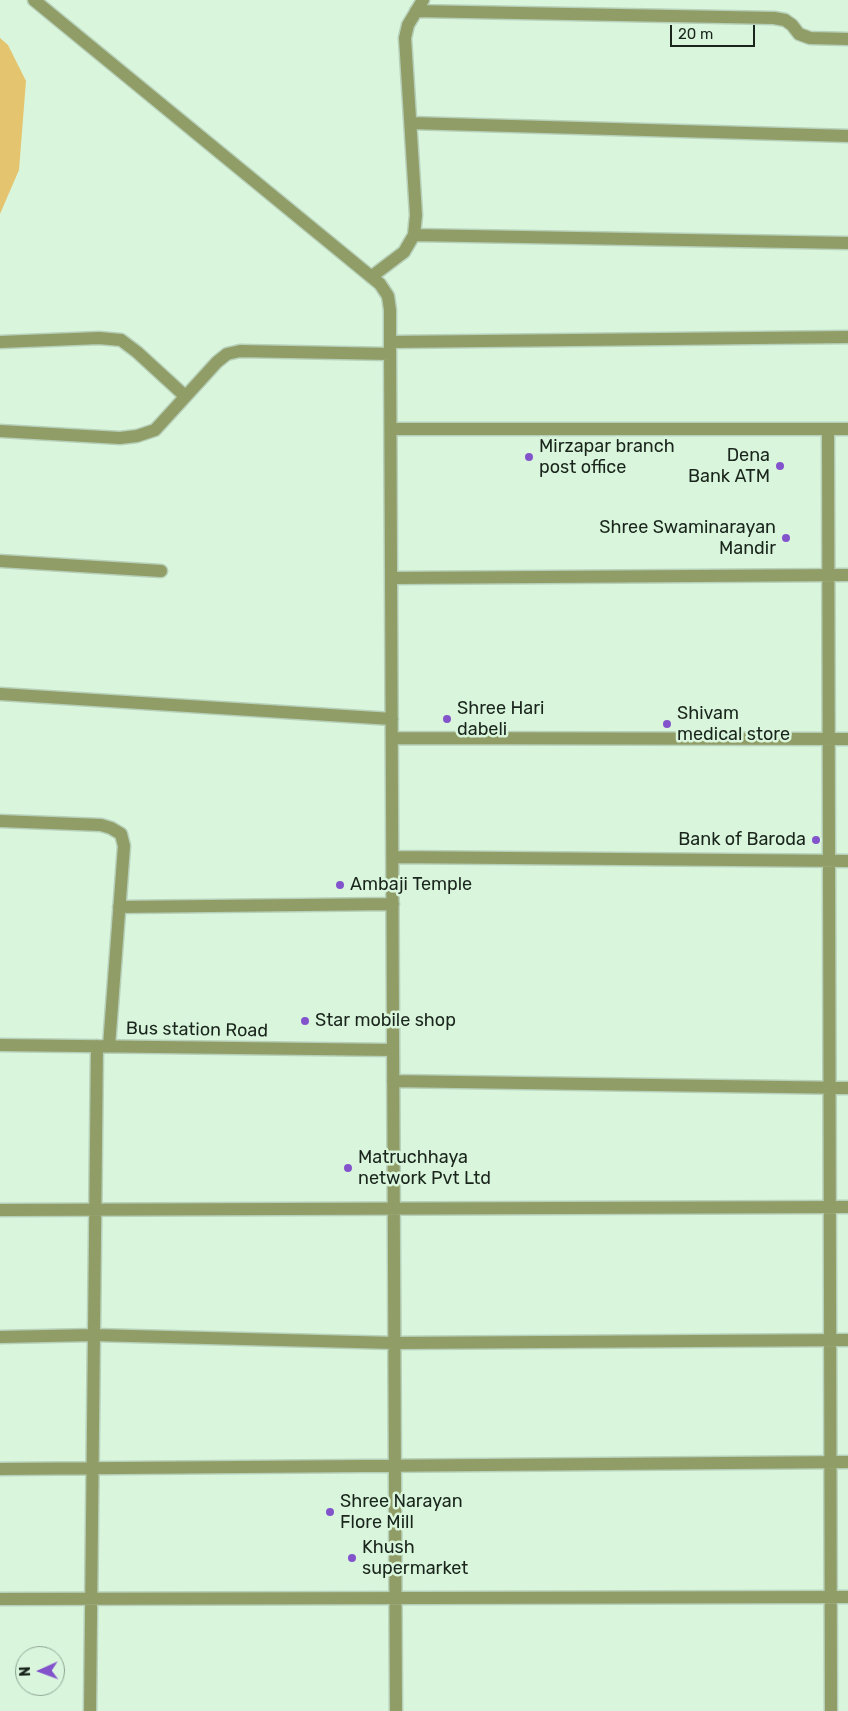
<!DOCTYPE html>
<html>
<head>
<meta charset="utf-8">
<style>
	body { margin:0 }
	#map { position:relative; width:848px; height:1711px; overflow:hidden; background:#d9f6dd; font-family:Rubik,sans-serif }
	canvas { display:block }
	.north { position:absolute; left:15px; top:1646px; width:50px; height:50px; box-sizing:border-box; background:#d9f6dd; border:1px solid #8da290; border-radius:50%; rotate:268deg; font-size:14px; font-weight:700; line-height:20px; text-align:center; color:#1a251c }
	.north::after { content:''; display:block; margin:auto; width:18px; height:22px; background:#8353cc; clip-path:polygon(50% 0,100% 100%,50% 72%,0 100%) }
	.scale { position:absolute; left:670px; top:25px; width:85px; height:22px; box-sizing:border-box; border:2px solid #1a251c; border-top:0; padding-left:6px; font-size:15px; line-height:18px; white-space:nowrap; color:#1a251c; -webkit-text-stroke:4px #d9f6dd; paint-order:stroke }
</style>
</head>
<body>
<div id="map">
<canvas width="848" height="1711"></canvas>
<div class="north">N</div>
<div class="scale">20 m</div>
</div>
<script>
const c = document.querySelector('canvas').getContext('2d');
c.lineJoin = 'round';
function fillPath(path, color) { c.fillStyle = color; c.fill(path, 'evenodd'); }
const poly = rows => new Path2D(rows.map(r => 'M' + r).join(''));
function stroke(path, color, width, dash) { c.strokeStyle = color; c.lineWidth = width; c.lineCap = dash ? 'butt' : 'round'; c.setLineDash(dash || []); c.stroke(path); }
function drawText(font, color, halo, rows, align = 'center') {
  c.font = font + ' Rubik,sans-serif'; c.lineWidth = 5; c.setLineDash([]); c.textBaseline = 'middle'; c.strokeStyle = halo; c.fillStyle = color; for (const [text, x, y, turn = 0] of rows) {
    c.save(); c.translate(x, y); c.rotate((+turn || 0) * Math.PI / 180); c.textAlign = isNaN(turn) ? turn : align; if (halo) c.strokeText(text, 0, 0); c.fillText(text, 0, 0); c.restore();
  }
}
const green = poly([
	[0,38,8,45,26,81,19,170,0,214]
]);
const minor = poly([
	[34,0,380,284,388,296,390,310,390,342,396,1711],
	[416,11,774,18,785,20,792,25,799,34,810,38,848,39],
	[411,123,848,136],
	[414,235,848,243],
	[371,277,404,252,414,235,416,215,405,38,408,25,423,0],
	[0,342,99,338,121,340,137,352,185,396],
	[390,342,848,337],
	[391,429,848,429],
	[828,430,831,1711],
	[0,431,120,438,137,436,155,430,217,362,227,354,240,351,390,354],
	[0,561,161,571],
	[391,578,848,575],
	[0,694,392,719],
	[392,738,848,739],
	[0,821,101,825,111,828,121,834,124,846,109,1046],
	[393,857,848,861],
	[119,907,393,904],
	[0,1045,393,1050],
	[393,1081,848,1088],
	[0,1210,848,1207],
	[0,1337,94,1335,394,1343,848,1340],
	[0,1469,848,1462],
	[0,1599,848,1597],
	[90,1711,97,1046]
]);
const markers = [
	[529,457,5,"#8353cc"],
	[780,466,5,"#8353cc"],
	[786,538,5,"#8353cc"],
	[447,719,5,"#8353cc"],
	[667,724,5,"#8353cc"],
	[816,840,5,"#8353cc"],
	[340,885,5,"#8353cc"],
	[305,1021,5,"#8353cc"],
	[348,1168,5,"#8353cc"],
	[330,1512,5,"#8353cc"],
	[352,1558,5,"#8353cc"]
];
const poiNames = [
	["Mirzapar branch",539,447],
	["post office",539,468],
	["Dena",770,456,"right"],
	["Bank ATM",770,477,"right"],
	["Shree Swaminarayan",776,528,"right"],
	["Mandir",776,549,"right"],
	["Shree Hari",457,709],
	["dabeli",457,730],
	["Shivam",677,714],
	["medical store",677,735],
	["Bank of Baroda",806,840,"right"],
	["Ambaji Temple",350,885],
	["Star mobile shop",315,1021],
	["Matruchhaya",358,1158],
	["network Pvt Ltd",358,1179],
	["Shree Narayan",340,1502],
	["Flore Mill",340,1523],
	["Khush",362,1548],
	["supermarket",362,1569]
];
const streetNames = [
	["Bus station Road",197,1030,1]
];
fillPath(green, '#e5c46f');
stroke(minor, '#b7d0ba', 15);
stroke(minor, '#919d66', 12);
for (const [x, y, r, color] of markers) { const dot = new Path2D(); dot.arc(x, y, r, 0, 2 * Math.PI); c.fillStyle = color; c.fill(dot); stroke(dot, '#d9f6dd', 2); }
drawText('18px', '#1a251c', '#d9f6dd', poiNames, 'left');
drawText('18px', '#1a251c', '#d9f6dd', streetNames);
</script>
</body>
</html>
